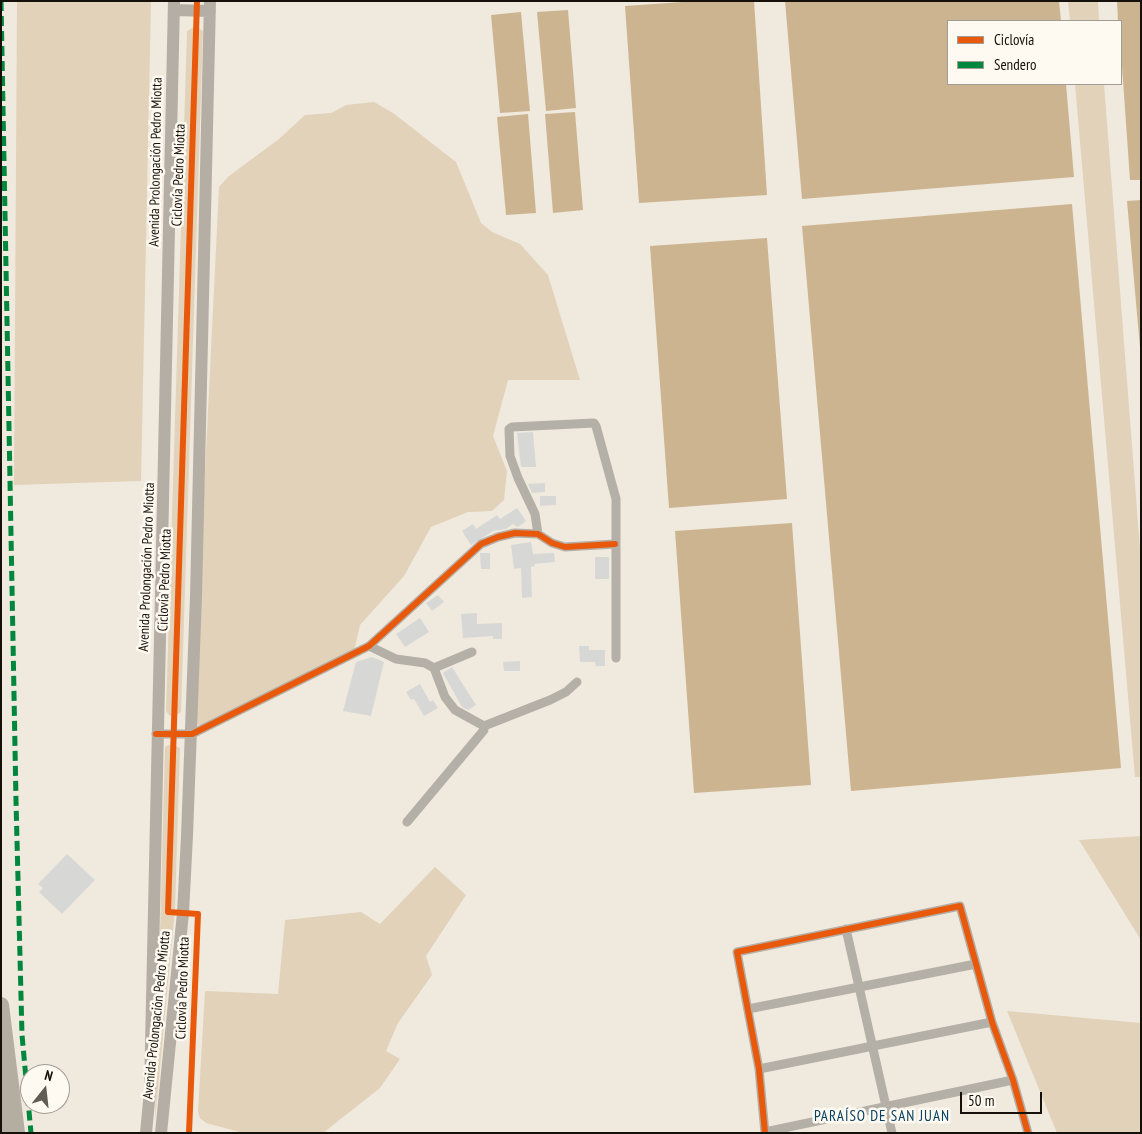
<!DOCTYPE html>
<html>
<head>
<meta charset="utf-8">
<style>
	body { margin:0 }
	#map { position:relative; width:1142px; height:1134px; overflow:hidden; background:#f0e9de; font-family:"PT Sans Narrow",sans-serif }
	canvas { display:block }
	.frame { position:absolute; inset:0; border:2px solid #15110a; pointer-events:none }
	.legend { position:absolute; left:947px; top:20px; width:175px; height:65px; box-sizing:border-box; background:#fef9f1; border:1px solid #a19c95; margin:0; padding:6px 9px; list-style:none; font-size:15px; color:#15110a }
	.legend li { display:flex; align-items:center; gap:10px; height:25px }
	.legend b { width:25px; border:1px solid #a19c95 }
	.north { position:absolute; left:20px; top:1064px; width:50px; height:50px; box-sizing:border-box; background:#fef9f1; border:1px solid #a19c95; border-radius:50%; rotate:16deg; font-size:14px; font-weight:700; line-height:20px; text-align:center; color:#15110a }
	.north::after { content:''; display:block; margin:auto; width:18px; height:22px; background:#625d54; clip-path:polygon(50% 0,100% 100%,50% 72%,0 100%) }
	.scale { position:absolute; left:960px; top:1092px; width:82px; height:22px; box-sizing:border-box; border:2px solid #15110a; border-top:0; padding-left:6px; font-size:15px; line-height:18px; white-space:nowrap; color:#15110a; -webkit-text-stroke:4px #fef9f1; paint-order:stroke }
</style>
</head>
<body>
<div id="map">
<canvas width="1142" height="1134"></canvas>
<div class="frame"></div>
<ul class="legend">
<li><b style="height:6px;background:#e8590c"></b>Ciclovía</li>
<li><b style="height:6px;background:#00873e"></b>Sendero</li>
</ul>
<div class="north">N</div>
<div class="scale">50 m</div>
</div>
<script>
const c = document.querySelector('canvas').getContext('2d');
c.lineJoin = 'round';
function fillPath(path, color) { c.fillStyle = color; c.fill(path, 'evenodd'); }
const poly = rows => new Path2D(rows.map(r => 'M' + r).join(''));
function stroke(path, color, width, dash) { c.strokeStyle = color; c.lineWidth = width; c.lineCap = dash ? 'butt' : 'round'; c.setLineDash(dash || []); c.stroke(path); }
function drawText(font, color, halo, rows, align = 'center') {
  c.font = font + ' "PT Sans Narrow",sans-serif'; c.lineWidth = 5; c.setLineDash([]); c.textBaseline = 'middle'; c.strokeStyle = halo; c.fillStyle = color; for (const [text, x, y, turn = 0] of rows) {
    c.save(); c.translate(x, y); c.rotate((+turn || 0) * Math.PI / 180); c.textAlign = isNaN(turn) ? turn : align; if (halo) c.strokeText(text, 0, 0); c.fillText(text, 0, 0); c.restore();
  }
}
const green = poly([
	[17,1,151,1,141,481,14,485],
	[1068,1,1098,1,1099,21,1070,21],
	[196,26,203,31,181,712,174,717,169,715,166,711,187,31],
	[1075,84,1104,84,1141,562,1141,777,1135,777],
	[374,102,393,113,456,162,481,223,492,232,520,244,548,275,580,380,508,380,493,436,507,471,504,500,492,511,468,512,431,527,404,576,360,625,354,651,204,725,198,725,193,717,219,187,229,176,279,139,305,115,331,113,346,105],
	[171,744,180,748,175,908,155,1121,165,747],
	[1141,836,1141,940,1079,840],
	[435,867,466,895,426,956,432,975,398,1023,386,1051,400,1059,380,1088,323,1133,243,1133,206,1123,200,1118,198,1112,205,991,278,994,285,920,361,912,380,924],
	[1007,1011,1141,1023,1141,1133,1057,1133]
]);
const water = poly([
	[697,1,754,1,767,195,639,203,625,6],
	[785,1,1059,1,1061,21,948,21,948,84,1066,84,1074,177,802,199],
	[1117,1,1141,1,1141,180,1130,180,1121,52,1121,21,1118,21],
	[568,10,576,108,546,111,537,12],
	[521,12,530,111,500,113,491,15],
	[575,112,583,210,553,213,545,114],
	[528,114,536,213,506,215,497,117],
	[1141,200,1141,359,1127,201],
	[1072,204,1121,768,851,791,802,226],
	[767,238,787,499,669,508,650,246],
	[792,523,811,785,694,793,675,531]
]);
const building = poly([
	[533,432,536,467,521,467,517,433],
	[545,483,545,492,532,493,529,486,528,484],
	[540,496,556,496,556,505,540,506],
	[517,508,526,521,518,527,513,524,506,529,493,531,471,545,462,531,473,524,476,529,497,515,500,519],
	[531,542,533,554,554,553,555,562,534,564,535,566,531,567,532,597,522,598,521,568,514,569,511,545],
	[480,553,490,553,490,569,481,569],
	[595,557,609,557,609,579,595,579],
	[438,595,444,602,432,611,426,603],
	[477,613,477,624,502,623,502,639,493,639,493,636,463,638,461,614],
	[420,618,429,632,405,647,396,634],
	[579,646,589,646,589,650,605,650,605,666,596,666,595,662,580,662],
	[372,657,384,662,371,716,343,711,356,662],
	[520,661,520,671,504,671,503,662],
	[452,667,476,705,468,710,462,707,443,673],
	[420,684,430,702,433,700,438,708,424,716,414,699,411,700,406,692],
	[67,854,95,880,62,914,39,892,43,888,38,884]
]);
const street = poly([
	[538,534,535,514,518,478,510,456,509,429,512,427,594,423,596,426,616,499,616,658],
	[369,646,396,659,425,663,434,668,445,697,455,710,484,726],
	[434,668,472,652],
	[484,726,550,700,566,692,577,682],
	[156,734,192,734,369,646,481,544,498,537,515,533,538,534,552,543,565,547,615,544],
	[407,822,484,730,484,726],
	[846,929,892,1133],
	[748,1009,976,964],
	[759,1069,992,1022],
	[765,1132,1013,1080],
	[765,1133,759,1069,737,952,960,906,992,1022,1013,1080,1028,1133]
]);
const secondary = poly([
	[174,10,210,11],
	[146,1133,150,1091,174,1],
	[161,1133,183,913,187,836,196,596,210,1]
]);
const highway = poly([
	[1,1005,17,1133],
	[2,1083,3,1133]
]);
const quiet = poly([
	[1,1,16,801,22,1035,31,1133]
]);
const cycleway = poly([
	[156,734,192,734,369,646,481,544,498,537,515,533,538,534,552,543,565,547,615,544],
	[189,1133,198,914,168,912,197,1],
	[765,1133,759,1069,737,952,960,906,992,1022,1013,1080,1028,1133]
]);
const streetNames = [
	["Avenida Prolongación Pedro Miotta",156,162,-89],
	["Ciclovía Pedro Miotta",179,175,-88],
	["Avenida Prolongación Pedro Miotta",147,567,-88],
	["Ciclovía Pedro Miotta",165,580,-88],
	["Ciclovía Pedro Miotta",183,988,-88],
	["Avenida Prolongación Pedro Miotta",157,1015,-84]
];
const neighbourhoodNames = [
	["PARAÍSO DE SAN JUAN",882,1117]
];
fillPath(green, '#e2d2b9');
fillPath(water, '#ccb490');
fillPath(building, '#d7d8d5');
stroke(street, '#b4afa7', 9);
stroke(secondary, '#b4aea4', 12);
stroke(highway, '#b4ada2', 16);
stroke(quiet, '#00873e', 5, [10, 5]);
stroke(cycleway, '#e8590c', 6);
drawText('14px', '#15110a', '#fef9f1', streetNames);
c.letterSpacing = '1px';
drawText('15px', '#064062', '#fef9f1', neighbourhoodNames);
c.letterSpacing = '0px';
</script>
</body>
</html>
